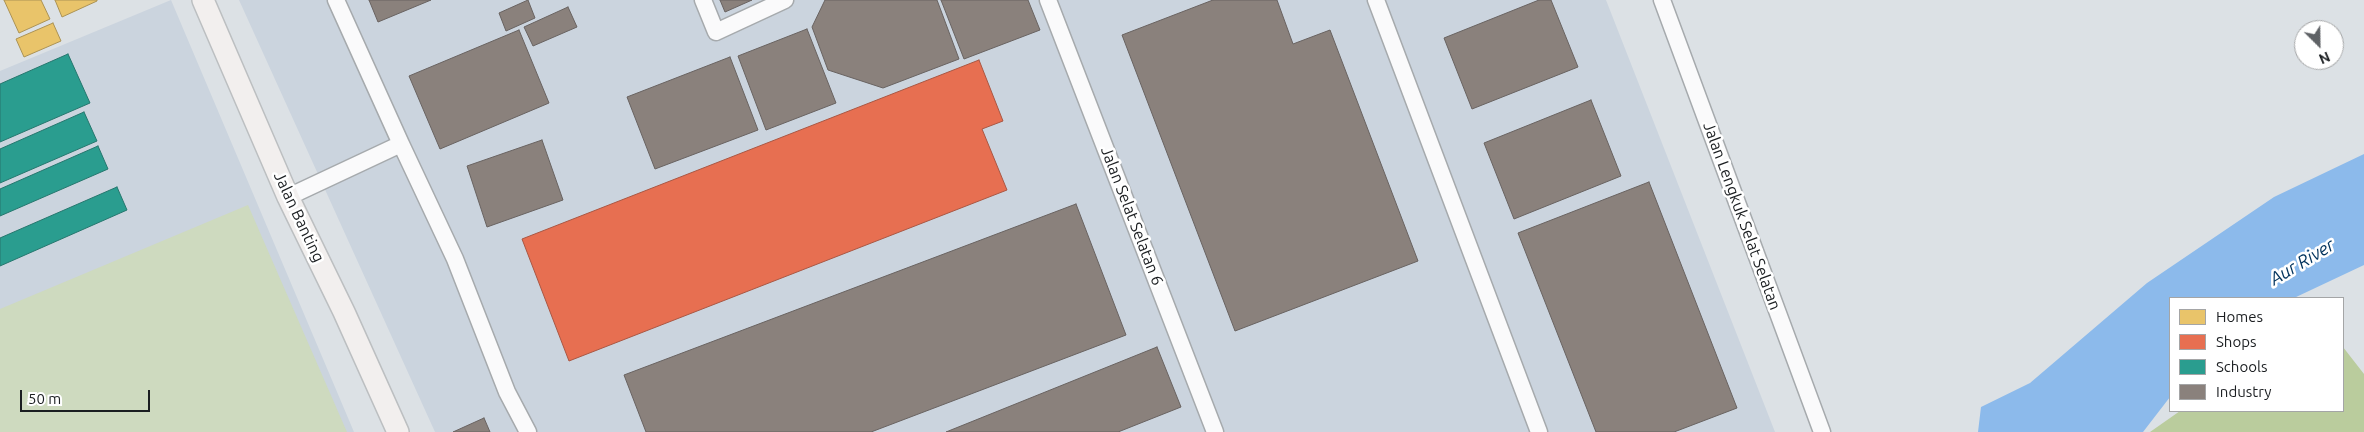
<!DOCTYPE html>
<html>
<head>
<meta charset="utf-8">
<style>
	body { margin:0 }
	#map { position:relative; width:2364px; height:432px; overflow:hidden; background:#dce1e5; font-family:Ubuntu,sans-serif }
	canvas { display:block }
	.legend { position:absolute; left:2169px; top:297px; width:175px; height:115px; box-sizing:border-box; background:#fff; border:1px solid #a4a5a6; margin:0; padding:6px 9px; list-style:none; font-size:15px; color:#1b1e21 }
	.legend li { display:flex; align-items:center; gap:10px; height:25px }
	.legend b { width:25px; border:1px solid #a4a5a6 }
	.north { position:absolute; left:2294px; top:20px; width:50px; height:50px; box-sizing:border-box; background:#fff; border:1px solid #a4a5a6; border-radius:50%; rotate:157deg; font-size:14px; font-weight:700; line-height:20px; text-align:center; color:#1b1e21 }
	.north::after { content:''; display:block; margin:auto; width:18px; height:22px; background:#5f6266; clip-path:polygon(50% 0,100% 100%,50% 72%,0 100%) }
	.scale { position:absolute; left:20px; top:390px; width:130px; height:22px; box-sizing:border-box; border:2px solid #1b1e21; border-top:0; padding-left:6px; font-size:15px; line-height:18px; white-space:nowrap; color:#1b1e21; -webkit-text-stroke:4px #fff; paint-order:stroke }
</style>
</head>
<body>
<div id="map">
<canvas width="2364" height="432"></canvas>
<ul class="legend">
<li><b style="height:14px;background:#e9c46a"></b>Homes</li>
<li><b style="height:14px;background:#e76f51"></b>Shops</li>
<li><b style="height:14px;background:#2a9d8f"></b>Schools</li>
<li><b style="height:14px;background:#8a817c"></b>Industry</li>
</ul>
<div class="north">N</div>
<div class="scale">50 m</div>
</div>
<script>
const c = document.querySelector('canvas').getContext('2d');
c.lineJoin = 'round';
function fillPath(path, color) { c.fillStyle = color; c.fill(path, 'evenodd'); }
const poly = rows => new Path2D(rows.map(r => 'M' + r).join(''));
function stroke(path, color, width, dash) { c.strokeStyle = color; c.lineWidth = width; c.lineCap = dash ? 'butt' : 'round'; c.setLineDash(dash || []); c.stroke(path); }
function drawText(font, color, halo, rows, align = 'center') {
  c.font = font + ' Ubuntu,sans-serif'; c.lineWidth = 5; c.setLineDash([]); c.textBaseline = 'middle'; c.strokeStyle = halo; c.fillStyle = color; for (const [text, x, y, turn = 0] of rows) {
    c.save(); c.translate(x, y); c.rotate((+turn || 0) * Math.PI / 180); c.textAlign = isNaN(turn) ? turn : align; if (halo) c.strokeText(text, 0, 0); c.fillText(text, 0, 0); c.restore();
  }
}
const built = poly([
	[171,0,354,432,0,432,0,71],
	[239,0,1606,0,1775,432,435,432]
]);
const green = poly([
	[248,205,347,432,0,432,0,309]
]);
const forest = poly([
	[2343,347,2364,374,2364,432,2150,432,2180,411,2343,411]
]);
const water = poly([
	[2364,154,2364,265,2294,298,2170,298,2170,397,2143,432,1978,432,1981,407,2030,383,2147,283,2274,197]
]);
const homes = poly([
	[4,0,41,0,50,19,19,33,4,0],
	[55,0,97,0,97,1,62,17,55,0],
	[53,23,61,41,24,57,16,39,53,23]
]);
const shops = poly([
	[979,60,1003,121,982,129,1007,190,569,361,522,239,979,60]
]);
const schools = poly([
	[68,54,90,103,0,142,0,84,68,54],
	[84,112,97,141,0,183,0,149,84,112],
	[98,146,108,169,0,216,0,189,98,146],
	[117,187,127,210,0,266,0,238,117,187]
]);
const industry = poly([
	[369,0,431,0,378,22,369,0],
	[528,0,535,18,506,31,499,13,528,0],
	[720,0,752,0,725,12,720,0],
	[825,0,937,0,959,59,883,88,828,70,812,27,825,0],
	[941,0,1028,0,1040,30,964,59,941,0],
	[1213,0,1277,0,1293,44,1330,30,1418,261,1235,331,1122,35,1213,0],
	[1539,0,1551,0,1578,67,1472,109,1444,38,1539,0],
	[568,7,577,27,533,46,524,27,568,7],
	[807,29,836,103,766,130,738,56,807,29],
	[519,30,549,103,440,149,409,76,519,30],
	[730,57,758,130,655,169,627,97,730,57],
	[1591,100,1621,176,1514,219,1484,143,1591,100],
	[542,140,563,200,487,227,467,166,542,140],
	[1649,182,1737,408,1674,432,1596,432,1518,233,1649,182],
	[1076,204,1126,335,871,432,646,432,624,375,1076,204],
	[1157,347,1181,407,1118,432,946,432,1157,347],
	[484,418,490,432,453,432,484,418]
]);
const minor = poly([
	[703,0,716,32,785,0],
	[1048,0,1215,432],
	[1376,0,1539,432],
	[1662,0,1822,432],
	[401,144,455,259,507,392,528,432],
	[288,197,401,144,336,0]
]);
const major = poly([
	[203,0,288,197,344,312,398,432]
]);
const streetNames = [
	["Jalan Selat Selatan 6",1132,216,69],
	["Jalan Lengkuk Selat Selatan",1742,216,70],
	["Jalan Banting",299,217,65]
];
const waterNames = [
	["Aur River",2302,262,-31]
];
fillPath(built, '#cbd4de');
fillPath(green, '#cedabf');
fillPath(forest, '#bacc9d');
fillPath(water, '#8cbaeb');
fillPath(homes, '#e9c46a');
stroke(homes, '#ab9254', 1);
fillPath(shops, '#e76f51');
stroke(shops, '#aa5743', 1);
fillPath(schools, '#2a9d8f');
stroke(schools, '#26776e', 1);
fillPath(industry, '#8a817c');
stroke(industry, '#696361', 1);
stroke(minor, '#a6aaad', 19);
stroke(major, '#bcbfc1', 24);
stroke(minor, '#fafafb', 16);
stroke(major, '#f2efee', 21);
drawText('16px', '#1b1e21', '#fff', streetNames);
drawText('italic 18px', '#01325c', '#fff', waterNames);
</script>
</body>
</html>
